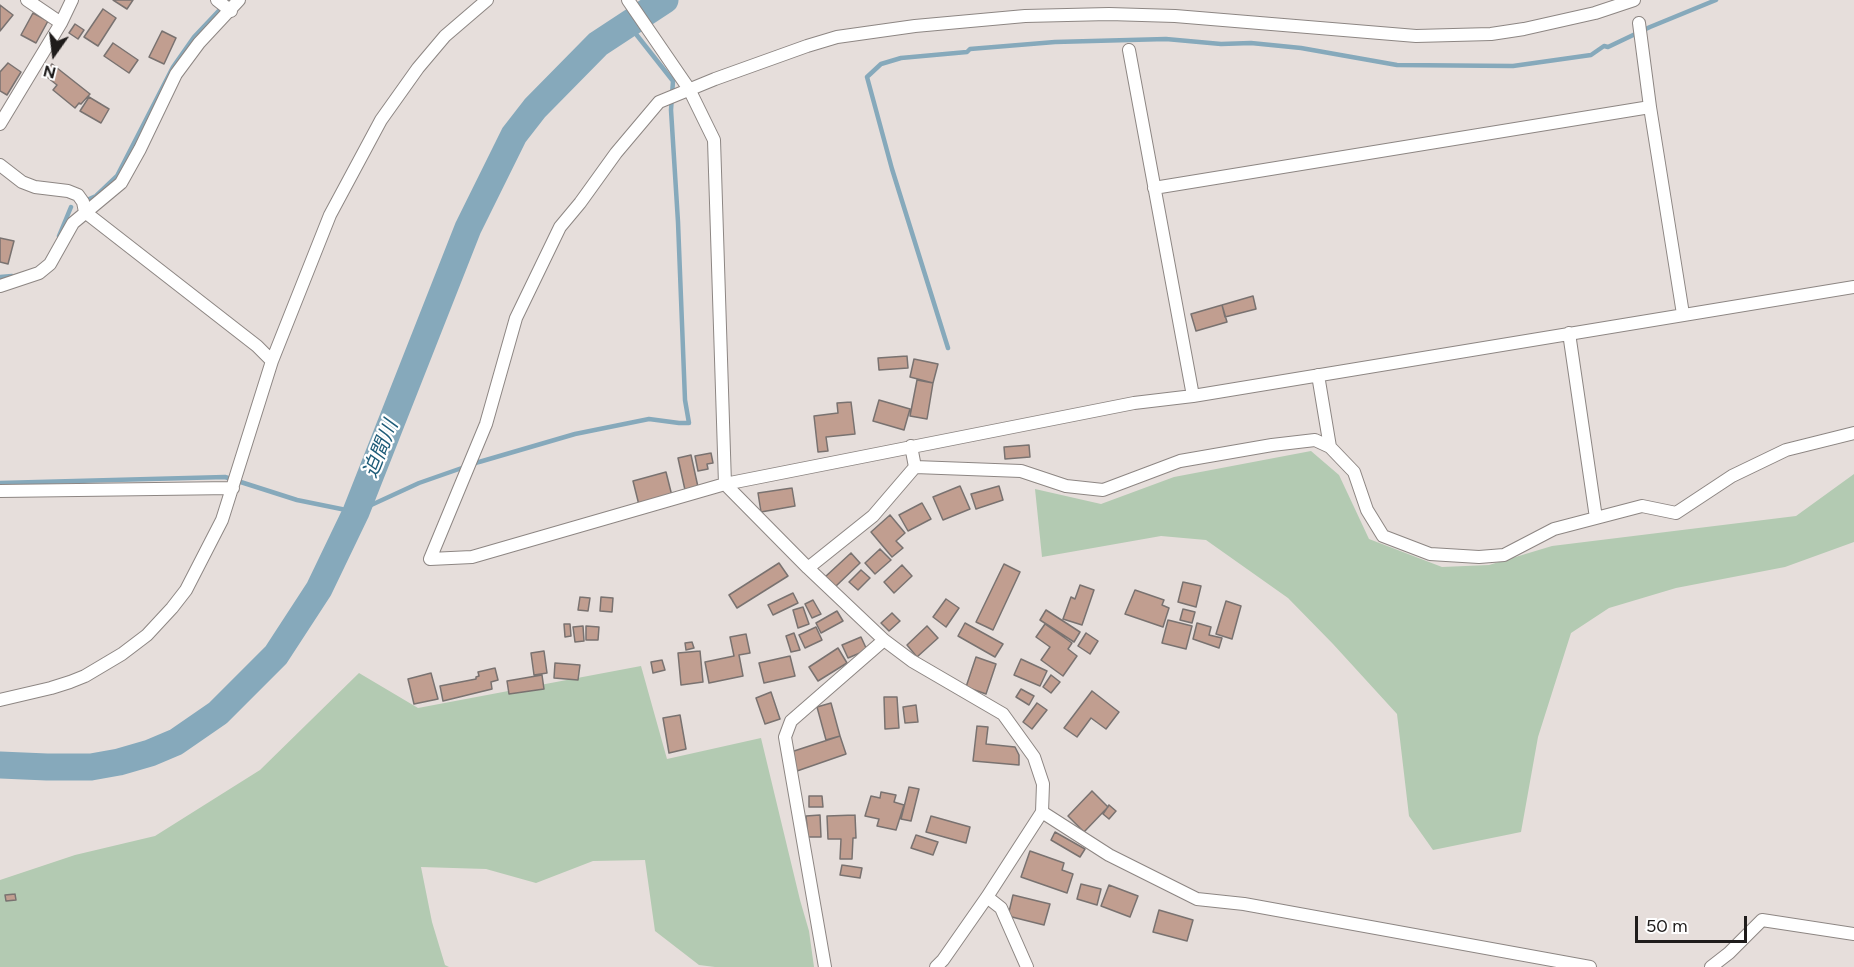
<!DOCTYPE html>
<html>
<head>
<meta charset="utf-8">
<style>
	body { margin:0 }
	#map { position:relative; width:1854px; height:967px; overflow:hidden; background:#e6dedb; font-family:Figtree,sans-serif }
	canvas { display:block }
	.north { position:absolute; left:24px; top:24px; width:60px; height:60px; -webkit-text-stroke:4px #fff; paint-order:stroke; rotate:194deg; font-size:16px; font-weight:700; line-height:24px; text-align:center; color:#1f1c1b }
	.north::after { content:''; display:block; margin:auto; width:21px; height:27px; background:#1f1c1b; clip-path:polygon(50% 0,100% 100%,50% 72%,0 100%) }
	.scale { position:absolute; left:1635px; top:916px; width:112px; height:27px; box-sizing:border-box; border:3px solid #1f1c1b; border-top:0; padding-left:8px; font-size:18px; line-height:21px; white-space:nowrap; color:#1f1c1b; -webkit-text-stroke:4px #fff; paint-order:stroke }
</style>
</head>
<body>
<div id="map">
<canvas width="1854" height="967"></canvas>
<div class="north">N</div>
<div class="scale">50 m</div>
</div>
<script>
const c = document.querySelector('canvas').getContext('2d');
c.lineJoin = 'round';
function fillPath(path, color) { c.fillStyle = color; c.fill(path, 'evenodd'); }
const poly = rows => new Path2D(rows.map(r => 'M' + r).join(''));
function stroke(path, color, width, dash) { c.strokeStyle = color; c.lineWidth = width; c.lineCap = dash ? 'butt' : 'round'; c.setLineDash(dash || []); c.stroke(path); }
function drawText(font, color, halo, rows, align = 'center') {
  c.font = font + ' Figtree,"Noto Sans JP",sans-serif'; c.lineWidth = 4.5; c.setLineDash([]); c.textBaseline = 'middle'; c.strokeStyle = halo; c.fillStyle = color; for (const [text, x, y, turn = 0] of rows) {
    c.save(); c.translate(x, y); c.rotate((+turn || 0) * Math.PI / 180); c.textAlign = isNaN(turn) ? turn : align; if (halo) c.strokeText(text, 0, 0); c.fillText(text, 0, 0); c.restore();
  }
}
const green = poly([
	[1311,451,1339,475,1369,539,1442,567,1489,565,1552,546,1796,516,1854,474,1854,542,1785,567,1676,588,1609,608,1571,633,1538,737,1521,832,1433,850,1409,816,1397,714,1333,644,1288,598,1206,540,1161,536,1042,557,1035,489,1101,504,1174,477],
	[641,666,667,759,761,738,800,900,809,931,814,967,715,967,699,965,655,931,645,860,593,861,536,883,486,869,421,867,432,922,445,965,449,967,0,967,0,880,75,855,155,836,260,770,359,673,418,708]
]);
const stream = poly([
	[87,200,96,196,117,176,173,67,194,37,229,0],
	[59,236,71,207],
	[0,277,12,276],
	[948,348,892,169,867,77,881,64,901,58,967,52,970,49,1055,42,1166,39,1221,44,1251,43,1301,48,1397,65,1513,66,1591,55,1604,46,1608,47,1650,27,1716,0],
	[0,483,225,477,297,500,356,512,419,483,479,462,575,434,649,419,679,423,689,423,685,400,678,222,671,110,673,81,628,24]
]);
const river = poly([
	[0,765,47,767,91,767,119,762,150,753,176,742,218,713,276,655,319,589,356,512,468,228,514,135,535,108,598,44,665,0]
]);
const building = poly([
	[113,0,133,0,127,9,113,0],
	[0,5,13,15,0,31,0,5],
	[103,9,116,18,98,46,84,37,103,9],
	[33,13,48,21,36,43,21,35,33,13],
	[75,24,84,30,78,39,69,33,75,24],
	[162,31,176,38,164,64,149,57,162,31],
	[113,43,138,60,129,73,104,56,113,43],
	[8,63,21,72,7,95,0,91,0,72,8,63],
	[52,64,90,94,81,104,79,103,75,108,53,90,57,85,43,74,52,64],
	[89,97,109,109,101,123,80,111,89,97],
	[0,238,14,241,8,264,0,262,0,238],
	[1253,296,1256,309,1225,317,1222,305,1253,296],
	[1222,305,1227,322,1196,331,1191,314,1222,305],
	[907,356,908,368,879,370,878,358,907,356],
	[914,359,938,364,933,383,910,377,914,359],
	[917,380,933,383,927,419,910,416,917,380],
	[879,400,910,409,904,430,873,421,879,400],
	[851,402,855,434,826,437,828,451,818,452,814,416,838,413,837,403,851,402],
	[1029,445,1030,457,1005,459,1004,447,1029,445],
	[711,453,713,463,707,464,708,469,698,471,695,456,711,453],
	[691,455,698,487,685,490,678,458,691,455],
	[666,472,672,496,639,505,633,481,666,472],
	[960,486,970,509,943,520,933,497,960,486],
	[999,486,1003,500,976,509,971,494,999,486],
	[792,488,795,506,761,512,758,493,792,488],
	[922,503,931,519,908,531,899,515,922,503],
	[890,515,905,533,896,541,903,548,892,557,871,532,890,515],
	[880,549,891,560,875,574,865,563,880,549],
	[851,553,860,563,835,587,825,577,851,553],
	[779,563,788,576,737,608,729,595,779,563],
	[1004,564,1020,572,993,630,976,622,1004,564],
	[902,565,912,576,894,593,884,582,902,565],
	[861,570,870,578,858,590,849,582,861,570],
	[1183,582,1201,586,1196,607,1178,602,1183,582],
	[1080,585,1094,590,1082,625,1063,619,1071,597,1075,599,1080,585],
	[1135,590,1164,600,1162,605,1169,608,1163,627,1125,614,1135,590],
	[793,593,798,603,773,615,768,605,793,593],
	[580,597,590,598,588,611,578,610,580,597],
	[601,597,613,598,612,612,600,611,601,597],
	[946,599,959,608,946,627,933,617,946,599],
	[813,600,821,614,812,618,805,604,813,600],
	[1226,601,1241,606,1232,639,1216,634,1226,601],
	[803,607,809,624,798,628,793,610,803,607],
	[1183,609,1195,612,1192,623,1180,620,1183,609],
	[1046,610,1080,632,1074,642,1040,620,1046,610],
	[837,611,843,621,821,633,816,623,837,611],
	[892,613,900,621,889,631,881,623,892,613],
	[1168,620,1192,626,1186,649,1162,643,1168,620],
	[965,623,1003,644,995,657,958,636,965,623],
	[1197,623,1211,627,1209,635,1222,638,1219,648,1193,639,1197,623],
	[564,624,570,624,571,636,565,637,564,624],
	[1045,624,1072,643,1068,649,1077,656,1063,676,1041,660,1050,647,1036,637,1045,624],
	[583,626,584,641,575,642,573,627,583,626],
	[586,626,599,627,598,640,586,640,586,626],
	[927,626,938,638,917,657,907,645,927,626],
	[816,627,822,640,805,648,799,635,816,627],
	[794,633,800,650,791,652,786,636,794,633],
	[1086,633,1098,641,1090,654,1078,646,1086,633],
	[746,634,750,653,739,655,743,676,709,683,705,662,734,656,730,637,746,634],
	[861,637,867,650,848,658,842,645,861,637],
	[692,642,694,648,686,650,685,643,692,642],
	[838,648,847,663,818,681,809,667,838,648],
	[544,651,547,673,534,675,531,653,544,651],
	[700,651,703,682,681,685,678,653,700,651],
	[790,656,795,676,764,683,759,663,790,656],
	[976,657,996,664,986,694,966,687,976,657],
	[1021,659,1047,671,1040,686,1014,675,1021,659],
	[662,660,665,670,653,673,651,662,662,660],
	[555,663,580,665,578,680,554,678,555,663],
	[495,668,498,680,491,682,492,689,443,701,440,686,476,679,476,677,479,676,478,672,495,668],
	[431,673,438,699,414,704,408,679,431,673],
	[542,675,544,689,509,694,507,681,542,675],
	[1051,675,1060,682,1051,693,1043,687,1051,675],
	[1021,689,1034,696,1029,705,1016,697,1021,689],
	[1092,691,1119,712,1106,729,1091,718,1077,737,1064,728,1092,691],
	[771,692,780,719,765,724,756,698,771,692],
	[884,697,897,697,899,728,885,729,884,697],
	[831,703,840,736,826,740,817,707,831,703],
	[1037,703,1047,710,1032,729,1023,722,1037,703],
	[916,705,918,722,905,723,903,707,916,705],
	[680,715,686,749,669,753,663,718,680,715],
	[977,726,988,727,986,744,1015,747,1019,755,1019,765,973,761,977,726],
	[840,736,846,754,797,771,791,752,840,736],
	[909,787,919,789,911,821,901,819,909,787],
	[1092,791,1108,807,1084,832,1068,816,1092,791],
	[881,792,896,795,894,802,904,805,896,830,877,826,879,819,865,816,871,796,880,798,881,792],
	[809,796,822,796,823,807,809,807,809,796],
	[1109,805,1116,811,1109,819,1103,814,1109,805],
	[820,815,821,837,808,837,806,816,820,815],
	[855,815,856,838,853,838,852,859,840,859,841,839,828,839,827,816,855,815],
	[931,816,970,827,966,843,926,832,931,816],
	[1055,832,1085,849,1080,857,1051,840,1055,832],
	[916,835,938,842,933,855,911,848,916,835],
	[1030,851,1064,863,1062,870,1073,874,1067,893,1021,877,1030,851],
	[842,865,862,868,860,878,840,875,842,865],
	[1081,884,1101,889,1097,905,1077,899,1081,884],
	[1109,885,1138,896,1130,917,1101,906,1109,885],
	[15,894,16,900,6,901,5,895,15,894],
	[1013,895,1050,904,1044,925,1008,916,1013,895],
	[1159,910,1193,920,1187,941,1153,932,1159,910]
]);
const street = poly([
	[27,0,61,23],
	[217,0,231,11],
	[628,0,689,89,714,140,725,484,808,568,884,640,912,661,1003,714,1034,757,1043,784,1042,812,987,897,943,960,936,967],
	[1634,0,1595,13,1524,29,1491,34,1416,36,1175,16,1109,14,1025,16,915,26,837,37,807,46,715,79,659,102,616,153,580,203,560,227,516,318,486,424,430,559,472,557,725,484,1134,403,1193,396,1854,287],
	[1639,23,1650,107,1683,314],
	[1129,50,1193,396],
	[0,124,61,23,72,0],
	[0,165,22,182,35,187,68,191,78,195,83,202,85,212,257,346,272,361],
	[1154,188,1650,107],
	[0,286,39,273,50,264,73,223,121,183,140,149,176,74,199,43,239,0],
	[1569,333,1596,518],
	[1318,375,1330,447],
	[915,467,1021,471,1066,486,1103,490,1180,461,1272,445,1315,440,1330,447,1354,472,1367,510,1383,536,1430,554,1479,557,1504,555,1554,529,1642,506,1676,513,1732,476,1786,450,1854,433],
	[0,491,233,488],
	[808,568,873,516,915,467,911,446],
	[0,700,51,688,70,682,85,676,122,654,147,635,172,608,186,590,222,520,272,361,330,215,381,120,418,68,445,36,487,0],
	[1042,812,1109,855,1197,899,1244,904,1590,967],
	[987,897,1001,908,1027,967],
	[825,967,785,737,791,721,884,640],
	[1711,967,1729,953,1762,920,1854,934]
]);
const waterNames = [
	["迫間川",381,449,-68]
];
fillPath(green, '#b3cab2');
stroke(stream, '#86a9bb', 4.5);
stroke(river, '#86a9bb', 27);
fillPath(building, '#c19e90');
stroke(building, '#797270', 1.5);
stroke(street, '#8d8683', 14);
stroke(street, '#fff', 12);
drawText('italic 20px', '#1e5c78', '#fff', waterNames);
</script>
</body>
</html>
